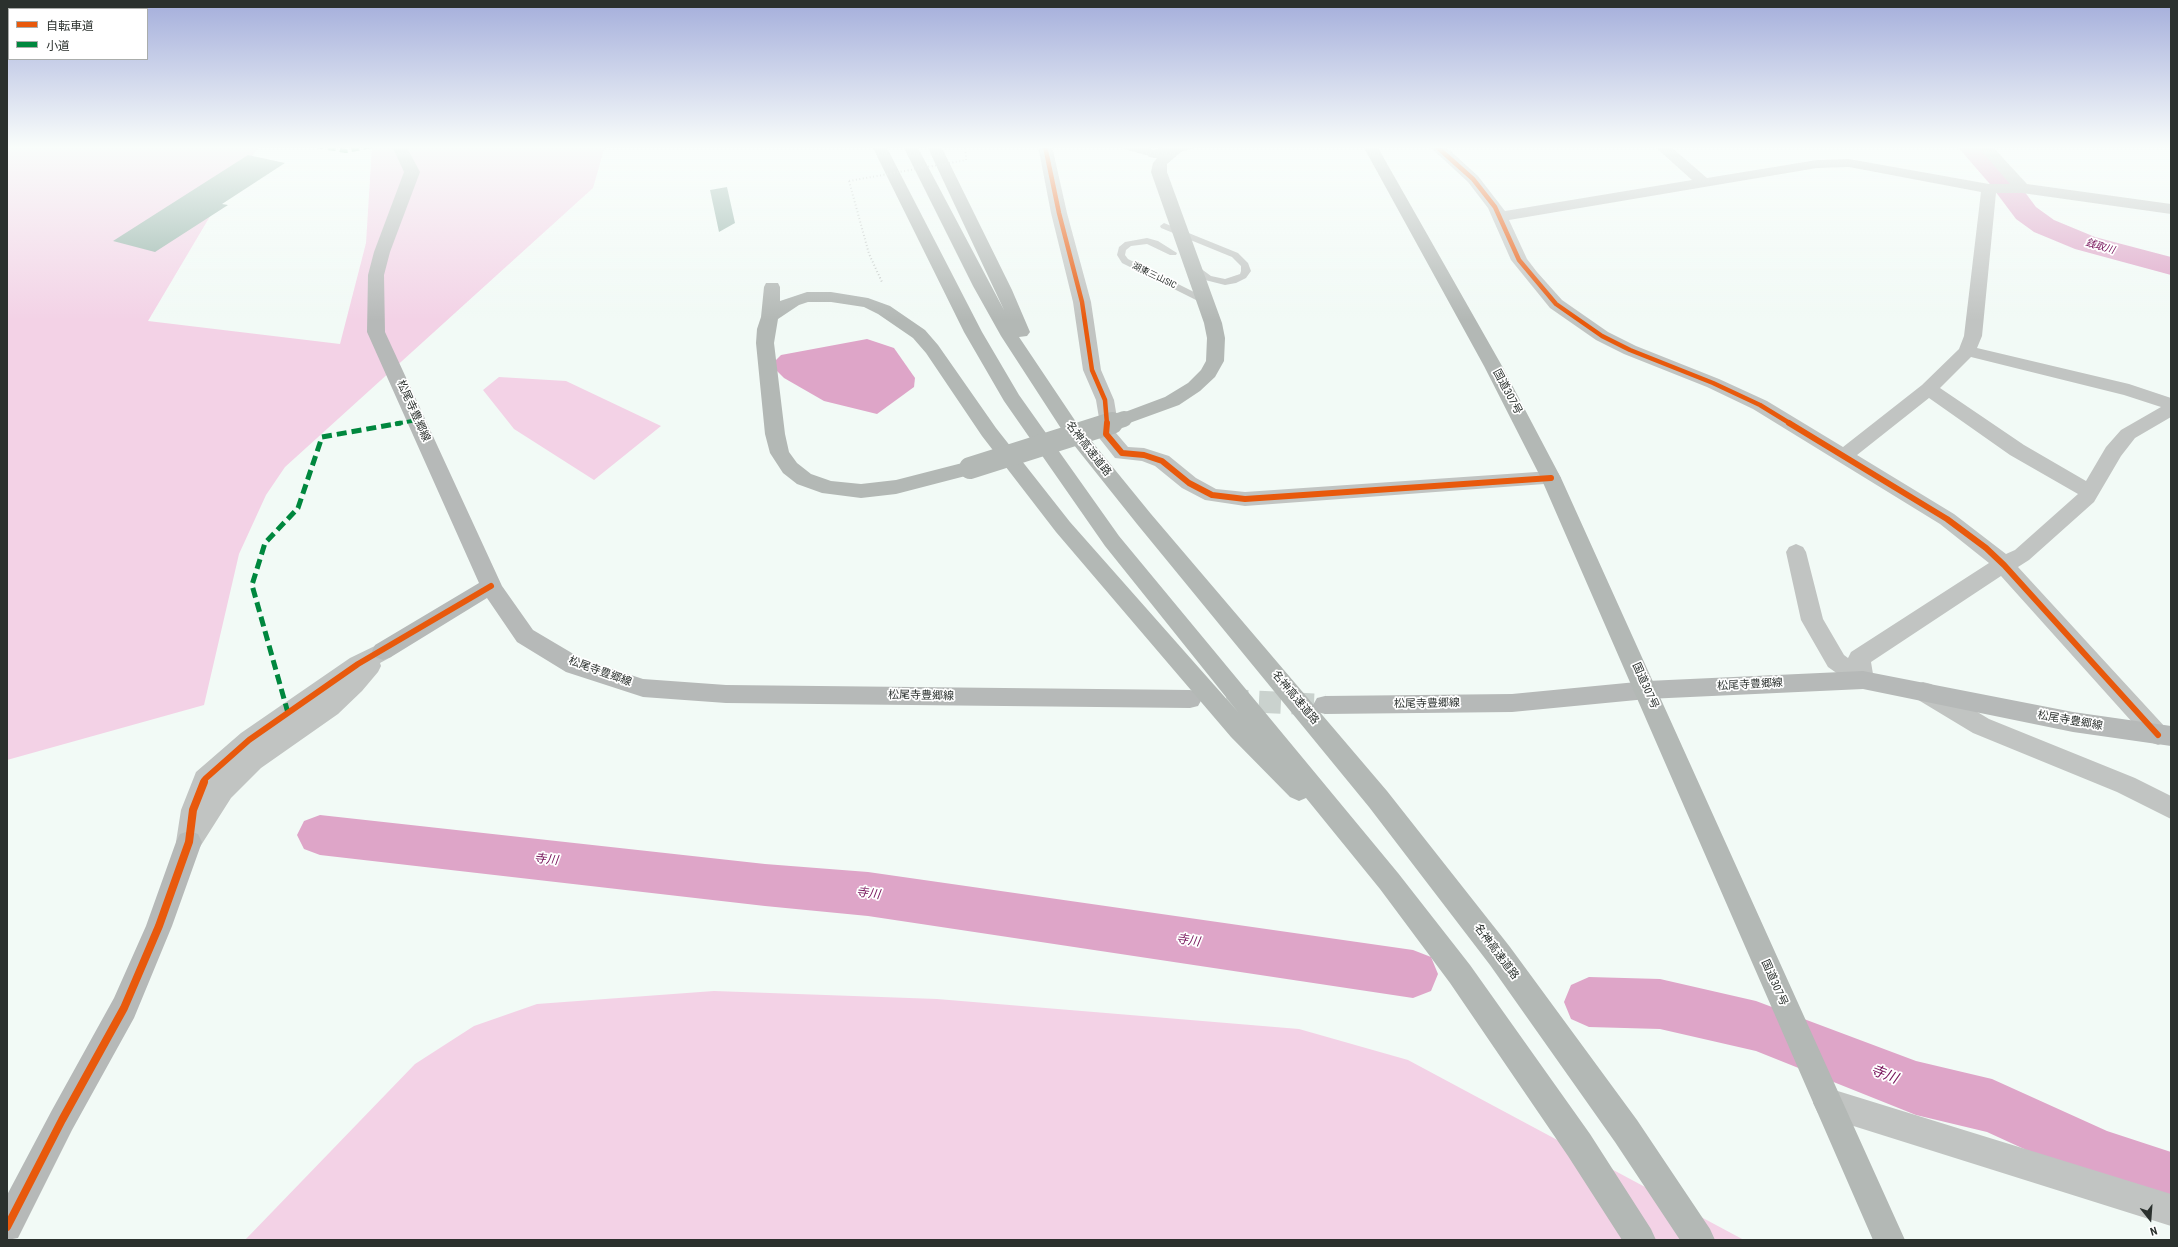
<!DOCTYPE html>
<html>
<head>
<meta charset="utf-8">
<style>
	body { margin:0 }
	#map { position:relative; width:2178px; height:1247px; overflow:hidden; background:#f2faf6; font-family:"Roboto Condensed","Noto Sans JP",sans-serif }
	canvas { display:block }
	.frame { position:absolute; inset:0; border:8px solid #2b312e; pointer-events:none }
	.legend { position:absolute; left:8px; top:8px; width:140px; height:52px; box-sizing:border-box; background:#fff; border:1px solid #aaadab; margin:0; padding:5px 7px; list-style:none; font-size:12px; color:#2b312e }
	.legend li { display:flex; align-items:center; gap:8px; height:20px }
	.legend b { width:20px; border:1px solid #aaadab }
	.north { position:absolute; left:2130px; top:1199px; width:40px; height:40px; -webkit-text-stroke:3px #fff; paint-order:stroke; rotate:163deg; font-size:11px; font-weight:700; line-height:16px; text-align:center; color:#2b312e }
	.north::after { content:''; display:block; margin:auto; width:14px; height:18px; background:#2b312e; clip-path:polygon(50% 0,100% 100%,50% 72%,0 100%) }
</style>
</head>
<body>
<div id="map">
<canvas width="2178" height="1247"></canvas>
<div class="frame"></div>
<ul class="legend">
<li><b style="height:5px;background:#e8590c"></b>自転車道</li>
<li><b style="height:5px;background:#00873e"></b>小道</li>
</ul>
<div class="north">N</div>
</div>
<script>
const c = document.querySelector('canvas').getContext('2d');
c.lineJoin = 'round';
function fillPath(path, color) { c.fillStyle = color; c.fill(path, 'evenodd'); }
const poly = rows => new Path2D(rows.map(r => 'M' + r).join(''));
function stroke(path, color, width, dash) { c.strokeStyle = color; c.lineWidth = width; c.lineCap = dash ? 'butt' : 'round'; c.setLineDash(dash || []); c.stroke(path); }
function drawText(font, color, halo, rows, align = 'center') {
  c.font = font + ' "Roboto Condensed","Noto Sans JP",sans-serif'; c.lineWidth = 3.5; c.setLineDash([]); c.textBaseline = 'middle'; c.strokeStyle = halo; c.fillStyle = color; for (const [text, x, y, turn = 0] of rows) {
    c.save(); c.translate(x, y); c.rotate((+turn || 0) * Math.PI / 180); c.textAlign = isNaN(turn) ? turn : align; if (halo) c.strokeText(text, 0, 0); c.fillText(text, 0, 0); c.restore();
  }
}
const green = poly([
	[7,146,259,146,209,218,148,321,340,344,366,243,372,146,605,146,593,188,285,467,266,495,239,554,204,705,7,760],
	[499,377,566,381,661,426,594,480,514,429,483,390],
	[714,991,937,999,1299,1029,1408,1060,1744,1240,245,1240,415,1064,474,1026,537,1004]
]);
const water = poly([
	[867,339,894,348,915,378,914,387,877,414,824,401,784,378,771,365,781,355]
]);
const river = poly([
	[1957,146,1985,146,2009,171,2036,207,2054,220,2095,237,2171,257,2171,275,2075,249,2034,232,2016,219,1989,183,1957,146],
	[320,815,765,864,868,872,1413,950,1431,957,1438,974,1431,991,1413,998,868,916,765,906,320,855,304,849,297,835,304,821,320,815],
	[1589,977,1660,979,1756,1001,1916,1061,1992,1079,2107,1131,2171,1152,2171,1208,2081,1175,1987,1132,1916,1115,1756,1051,1660,1029,1589,1027,1571,1019,1564,1002,1571,985,1589,977]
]);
const building = poly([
	[248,155,285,163,222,204,228,205,155,252,113,241],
	[727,187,735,223,719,232,710,190]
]);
const secondaryTunnel = poly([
	[1226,700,1325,705]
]);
const path = poly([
	[962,146,966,153,966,160],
	[849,181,869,254,882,282]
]);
const lane = poly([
	[1164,223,1238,253,1248,263,1251,271,1246,278,1236,283,1225,285,1205,280,1190,269,1190,265,1196,265,1211,276,1225,279,1240,274,1241,271,1241,266,1232,257,1161,228,1160,226,1164,223],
	[1147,238,1158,241,1177,253,1176,255,1170,255,1147,244,1131,246,1126,250,1125,255,1128,259,1206,298,1206,302,1200,302,1122,263,1117,255,1119,247,1125,242,1147,238]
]);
const street = poly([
	[1038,146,1052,146,1067,213,1091,302,1101,370,1114,400,1117,418,1116,433,1128,447,1144,448,1169,456,1196,478,1216,489,1245,492,1551,471,1558,473,1561,478,1558,483,1245,506,1205,500,1182,488,1155,466,1142,461,1115,458,1096,434,1099,418,1096,400,1083,370,1073,302,1051,213,1038,146],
	[1429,146,1445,146,1478,176,1505,211,1692,180,1654,146,1670,146,1707,178,1817,160,1849,159,1989,184,2010,184,1977,146,1992,146,2027,184,2171,204,2171,214,2022,193,1996,193,1982,336,1977,348,2129,384,2171,398,2171,417,2135,438,2121,456,2094,502,2029,560,2018,567,2166,728,2170,735,2166,742,2158,745,2150,742,2001,576,1871,662,1874,680,1871,686,1863,689,1855,686,1828,667,1801,620,1786,552,1789,547,1796,544,1803,547,1806,552,1823,619,1844,655,1848,658,1851,652,1989,563,1940,524,1753,409,1707,387,1624,354,1596,340,1550,308,1511,260,1488,208,1468,182,1429,146],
	[1849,167,1981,192,1964,336,1959,349,1922,385,1843,447,1767,401,1719,379,1636,346,1608,332,1562,300,1537,272,1527,259,1509,220,1817,168,1849,167],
	[1971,357,2124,395,2161,407,2121,430,2106,447,2086,481,2024,445,1940,388,1971,357],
	[1929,398,2010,455,2078,494,2015,550,2006,554,1954,514,1857,455,1929,398],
	[383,642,391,645,394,651,391,657,380,663,381,666,378,672,362,691,338,714,261,768,231,798,198,850,189,853,180,850,176,842,181,810,196,772,241,733,350,658,383,642],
	[1923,682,1931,684,1989,719,2135,778,2171,796,2171,819,2117,792,1973,733,1915,698,1911,691,1915,684,1923,682],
	[1828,1088,2171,1194,2171,1226,1828,1118,1818,1113,1813,1103,1818,1093,1828,1088]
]);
const secondary = poly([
	[392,146,406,146,420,172,390,252,384,275,385,332,502,586,533,630,582,659,643,679,726,685,1190,690,1198,692,1202,699,1198,706,1190,708,726,703,643,697,566,672,517,642,487,598,391,657,383,660,375,657,372,651,375,645,479,583,367,332,368,275,374,252,404,172,392,146],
	[1169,146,1194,146,1192,149,1154,158,1149,157,1147,154,1149,151,1169,146],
	[1863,671,2073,712,2171,726,2171,746,2073,732,1863,689,1647,699,1512,712,1325,714,1317,712,1313,705,1317,698,1325,696,1512,694,1647,681,1863,671],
	[189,831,198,834,202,842,172,926,134,1018,72,1130,18,1238,7,1240,7,1195,52,1110,114,998,146,926,176,842,180,834,189,831]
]);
const highway = poly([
	[872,146,886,146,982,332,1019,395,1119,536,1398,873,1470,965,1590,1134,1651,1229,1656,1240,1622,1240,1568,1156,1450,983,1380,889,1306,798,1299,801,1290,797,1231,737,1056,532,982,436,926,353,913,338,878,314,864,307,831,302,808,302,799,305,778,319,774,343,785,434,789,452,797,463,811,474,831,481,861,484,896,480,970,461,977,463,980,468,977,473,896,494,861,498,822,493,797,484,783,473,770,453,765,434,756,343,757,329,761,317,764,287,766,283,778,283,780,287,780,301,807,292,831,292,868,298,890,306,925,330,938,345,996,428,1070,522,1238,712,1105,546,1004,401,964,332,872,146],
	[903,146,917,146,1004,310,927,146,941,146,1012,290,1030,332,1027,336,1019,337,1076,422,1151,514,1387,791,1510,947,1637,1120,1710,1229,1715,1240,1680,1240,1615,1142,1490,965,1369,807,1137,524,1062,430,1001,336,973,286,903,146],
	[1122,146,1144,146,1161,153,1172,146,1187,147,1167,164,1167,172,1222,323,1225,338,1224,361,1215,377,1200,391,1179,405,1124,425,1117,423,1115,419,1117,415,1165,397,1188,383,1201,370,1206,361,1207,338,1204,323,1151,172,1153,163,1157,158,1124,149,1122,146],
	[1363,146,1377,146,1502,366,1561,478,1905,1240,1873,1240,1541,478,1484,366,1363,146]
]);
const pathBridge = poly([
	[849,181,966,160]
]);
const highwayBridgeFar1 = poly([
	[1109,424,1124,419]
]);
const highwayBridge = poly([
	[970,468,1112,423]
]);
const quietFar1 = poly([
	[316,146,346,151,372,146],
	[395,424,417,420]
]);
const quiet = poly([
	[288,713,252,585,265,543,298,508,322,437,401,423]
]);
const cyclewayFar2 = poly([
	[1045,146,1059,213,1082,302,1092,370,1105,400,1107,424],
	[1436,146,1473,179,1495,207,1519,260,1556,304,1602,336,1630,350,1713,383,1760,405,1791,424]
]);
const cyclewayFar1 = poly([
	[1107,423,1106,434,1122,453,1144,455,1162,461,1189,483,1212,495,1245,499,1551,478],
	[1789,423,1947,519,1986,548,2004,565,2158,735],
	[203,783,205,779,249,740,358,664,491,586]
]);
const cycleway = poly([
	[7,1227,62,1120,124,1008,159,926,189,842,193,810,204,782]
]);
const farStreetnames = [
	["湖東三山SIC",1154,276,26]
];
const farWaternames = [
	["銭取川",2100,247,16]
];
const streetNames = [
	["国道307号",1507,392,62],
	["松尾寺豊郷線",413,411,66],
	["名神高速道路",1088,449,52],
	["松尾寺豊郷線",600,672,20],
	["松尾寺豊郷線",1750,685,-3],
	["国道307号",1645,686,66],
	["松尾寺豊郷線",921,696,1],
	["名神高速道路",1295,698,50],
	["松尾寺豊郷線",1427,704,-1],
	["松尾寺豊郷線",2070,721,10],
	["名神高速道路",1496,952,53],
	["国道307号",1774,983,66]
];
const waterNames = [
	["寺川",546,860,6],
	["寺川",868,894,7],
	["寺川",1188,941,8]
];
const nearWaternames = [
	["寺川",1884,1075,21]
];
fillPath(green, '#f3d2e6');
fillPath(water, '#dea5c8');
fillPath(river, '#dea5c8');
fillPath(building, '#94b1a7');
stroke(secondaryTunnel, '#cad2ce', 22, [22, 11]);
stroke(path, '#c0c4c2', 2, [1, 2.5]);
fillPath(lane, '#c1c4c2');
fillPath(street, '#c1c4c2');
fillPath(secondary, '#b6b9b8');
fillPath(highway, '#b3b8b5');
stroke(pathBridge, '#c0c4c2', 2, [1, 2.5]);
stroke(highwayBridgeFar1, '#b3b8b5', 16);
stroke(highwayBridge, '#b3b8b5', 22);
stroke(quietFar1, '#00873e', 4, [8, 4]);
stroke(quiet, '#00873e', 5, [10, 5]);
stroke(cyclewayFar2, '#e8590c', 4.5);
stroke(cyclewayFar1, '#e8590c', 6);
stroke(cycleway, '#e8590c', 8);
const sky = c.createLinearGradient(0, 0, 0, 320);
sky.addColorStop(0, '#a4aedb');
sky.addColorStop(0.46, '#f9fdfb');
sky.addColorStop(1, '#f9fdfb00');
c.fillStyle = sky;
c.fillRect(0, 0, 2178, 320);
drawText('9px', '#2b312e', '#fff', farStreetnames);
drawText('italic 10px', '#761159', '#fff', farWaternames);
drawText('11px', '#2b312e', '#fff', streetNames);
drawText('italic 12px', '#761159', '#fff', waterNames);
drawText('italic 14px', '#761159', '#fff', nearWaternames);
</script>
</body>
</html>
